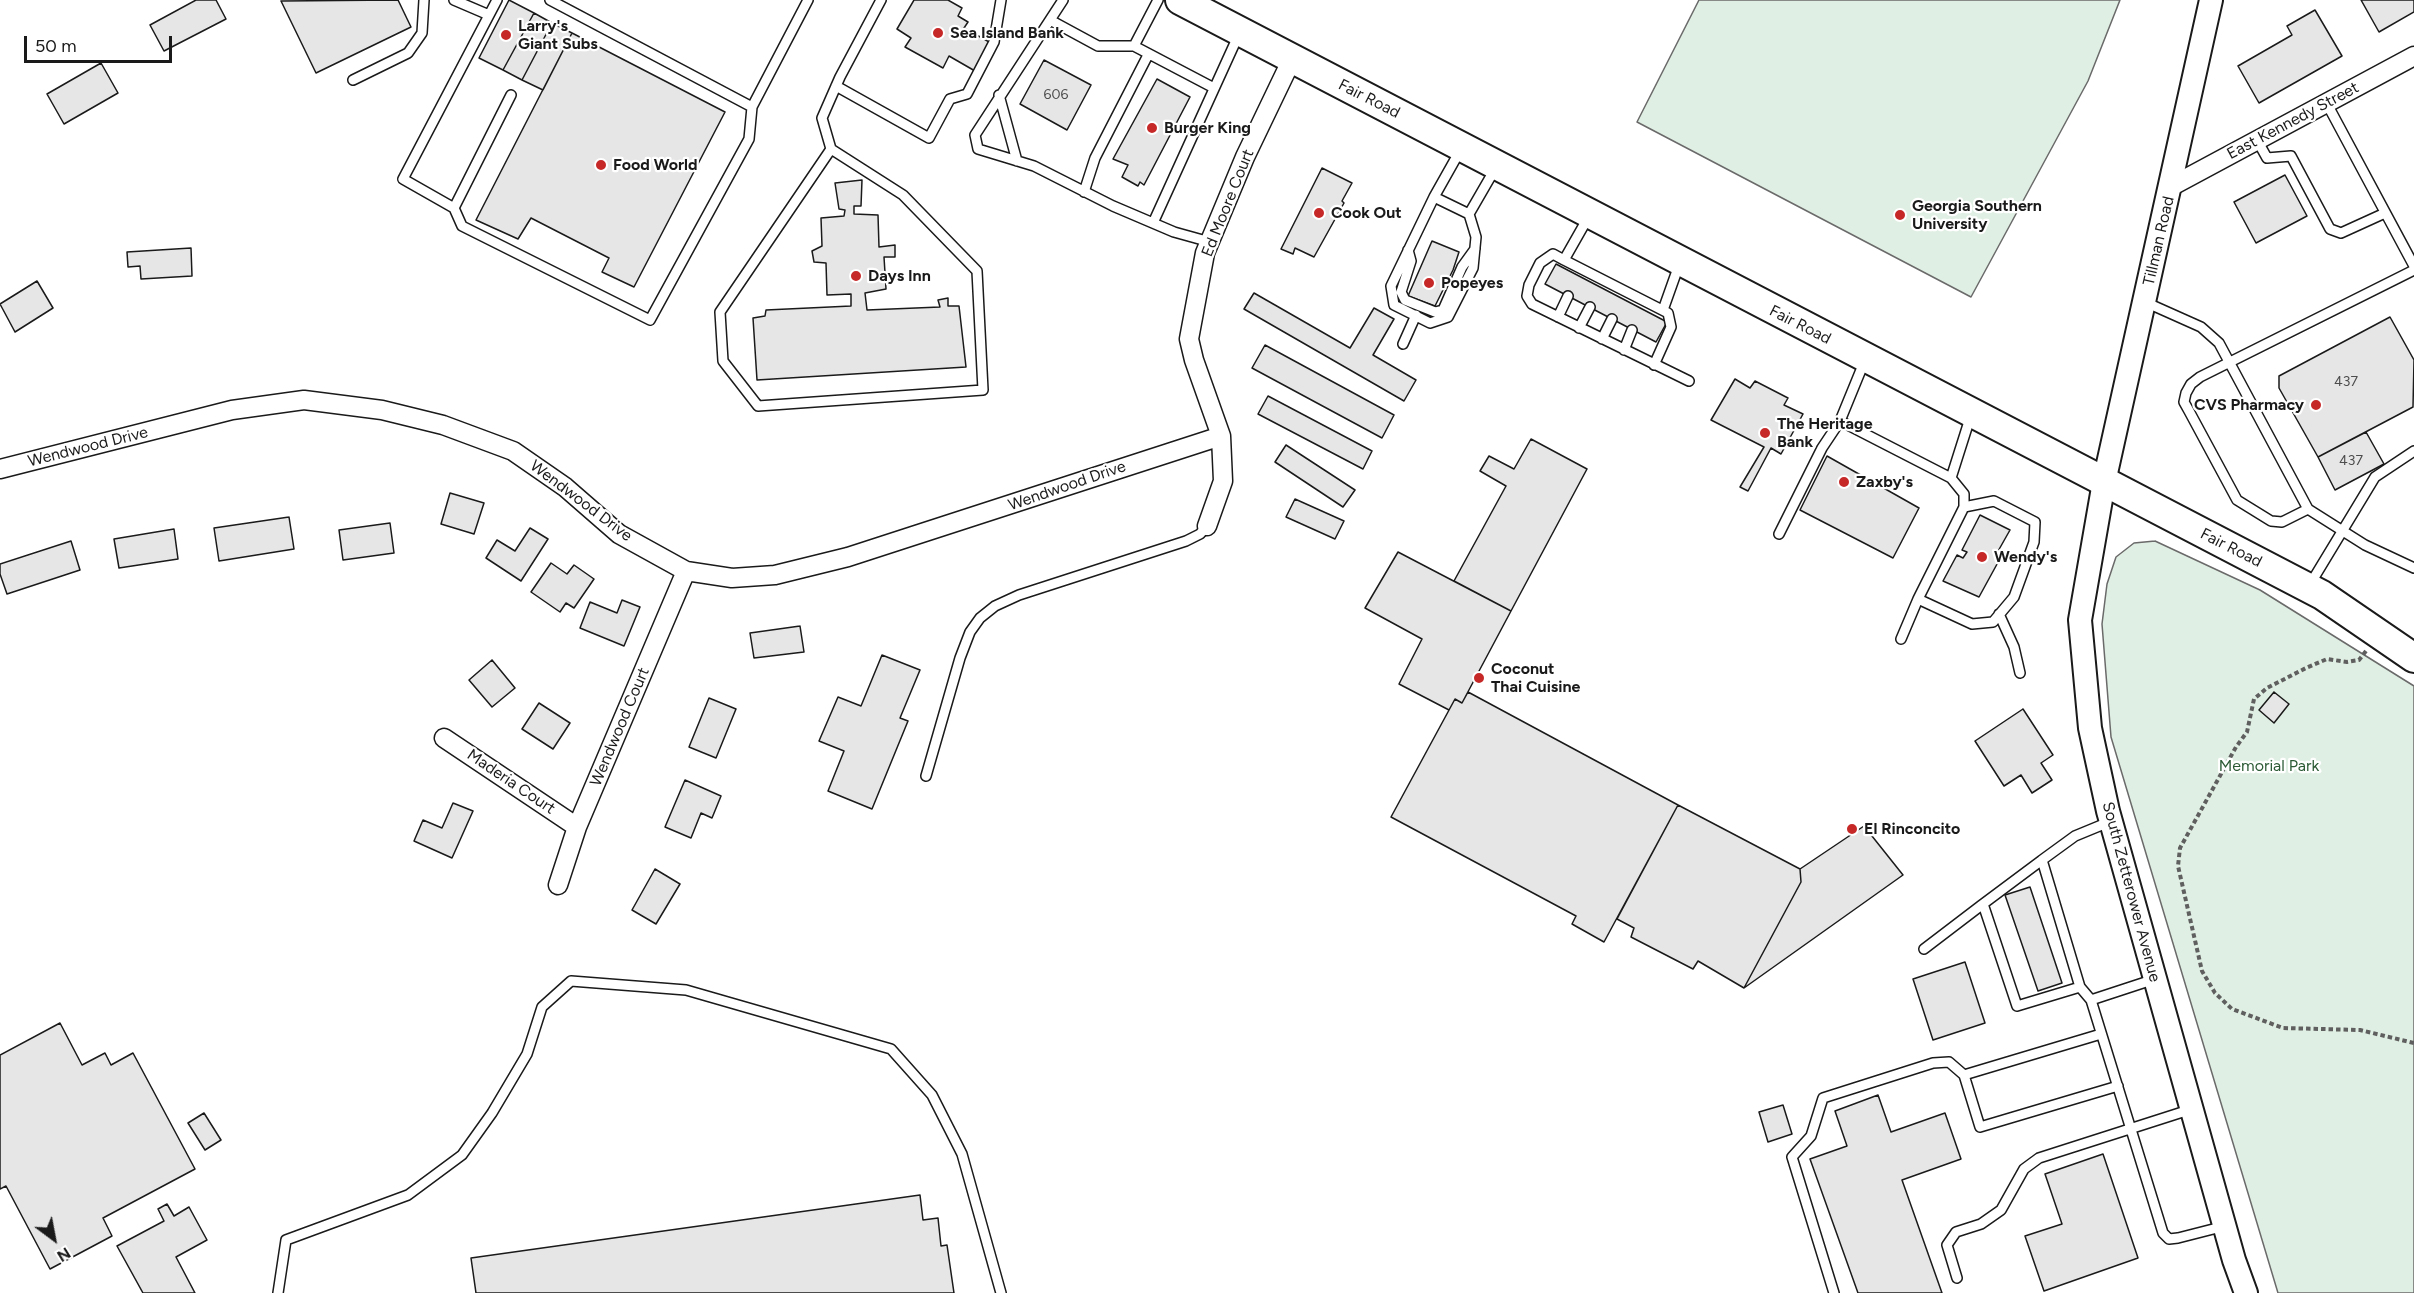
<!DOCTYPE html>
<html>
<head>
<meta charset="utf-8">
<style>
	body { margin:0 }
	#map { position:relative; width:2414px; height:1293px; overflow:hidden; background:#fff; font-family:Figtree,sans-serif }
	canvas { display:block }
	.north { position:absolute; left:24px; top:1209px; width:60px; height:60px; -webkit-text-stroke:4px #fff; paint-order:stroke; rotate:148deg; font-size:16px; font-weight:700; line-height:24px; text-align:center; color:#1a1a1a }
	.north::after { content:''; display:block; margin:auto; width:21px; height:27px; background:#1a1a1a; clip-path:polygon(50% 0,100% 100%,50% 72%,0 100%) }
	.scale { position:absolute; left:24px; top:36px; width:148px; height:27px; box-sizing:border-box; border:3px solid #1a1a1a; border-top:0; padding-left:8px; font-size:18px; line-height:21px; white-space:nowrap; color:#1a1a1a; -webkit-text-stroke:4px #fff; paint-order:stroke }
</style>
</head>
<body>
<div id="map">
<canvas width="2414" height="1293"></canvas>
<div class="north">N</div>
<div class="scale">50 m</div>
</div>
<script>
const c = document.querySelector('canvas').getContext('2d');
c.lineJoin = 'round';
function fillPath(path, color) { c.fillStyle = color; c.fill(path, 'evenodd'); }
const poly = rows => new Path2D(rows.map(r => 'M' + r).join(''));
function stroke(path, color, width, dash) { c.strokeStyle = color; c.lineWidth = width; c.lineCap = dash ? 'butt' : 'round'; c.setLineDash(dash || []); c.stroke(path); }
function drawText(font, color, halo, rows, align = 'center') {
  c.font = font + ' Figtree,sans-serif'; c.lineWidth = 4.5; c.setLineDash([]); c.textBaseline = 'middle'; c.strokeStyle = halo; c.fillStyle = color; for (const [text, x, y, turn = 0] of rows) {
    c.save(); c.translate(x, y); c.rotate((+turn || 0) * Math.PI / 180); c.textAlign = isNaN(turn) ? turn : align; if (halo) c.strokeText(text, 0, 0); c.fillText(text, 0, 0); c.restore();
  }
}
const green = poly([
	[1699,0,2120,0,2088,81,1971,297,1637,122,1699,0],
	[2155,541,2260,590,2414,686,2414,1293,2278,1293,2111,737,2102,624,2107,584,2116,557,2134,543,2155,541]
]);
const building = poly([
	[196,0,216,0,226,19,164,51,150,25,196,0],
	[398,0,411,27,316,73,281,1,398,0],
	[509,0,534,13,503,70,479,58,509,0],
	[914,0,948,0,962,8,958,16,968,22,964,28,991,43,975,71,949,56,943,68,905,47,911,38,897,29,914,0],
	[2361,0,2414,0,2414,12,2379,32,2361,0],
	[2315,10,2342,56,2259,103,2238,66,2292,35,2287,26,2315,10],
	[534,13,552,23,522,80,503,70,534,13],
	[552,23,572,33,543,90,522,80,552,23],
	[572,33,725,112,634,287,602,272,609,258,531,218,518,239,476,220,572,33],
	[1044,60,1091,85,1067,130,1020,104,1044,60],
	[101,63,118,93,64,124,47,94,101,63],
	[1157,79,1190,97,1144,185,1140,182,1138,186,1122,177,1128,165,1113,159,1157,79],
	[1322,168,1352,183,1342,201,1344,203,1314,257,1295,248,1293,254,1281,249,1322,168],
	[2285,175,2307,216,2256,243,2234,202,2285,175],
	[862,180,861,206,854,206,854,214,878,215,879,247,895,245,895,257,884,257,886,289,865,293,867,310,940,307,938,300,948,298,948,306,959,306,966,367,757,380,753,318,765,316,766,310,851,306,851,294,827,295,826,263,814,262,812,251,822,246,821,218,844,216,845,210,839,209,835,183,862,180],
	[1432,241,1459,252,1453,270,1435,306,1408,296,1432,241],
	[191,248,192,276,141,279,140,266,128,267,127,252,191,248],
	[1556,264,1667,322,1656,342,1545,284,1556,264],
	[37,281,53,308,15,332,0,304,37,281],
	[1254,293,1350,348,1374,308,1394,319,1373,355,1416,380,1404,401,1244,309,1254,293],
	[2390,317,2414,360,2413,407,2318,457,2279,388,2279,376,2390,317],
	[1265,345,1394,415,1382,438,1252,368,1265,345],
	[1735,379,1750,388,1755,381,1788,398,1784,405,1803,414,1781,454,1771,448,1748,491,1740,487,1764,447,1711,420,1735,379],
	[1268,396,1372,451,1363,469,1258,414,1268,396],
	[2366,432,2384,464,2335,490,2318,457,2366,432],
	[1531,439,1587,469,1511,611,1454,581,1506,486,1480,471,1489,456,1514,469,1531,439],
	[1286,445,1355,490,1343,507,1275,462,1286,445],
	[1827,456,1919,508,1893,558,1800,510,1827,456],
	[450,493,484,503,474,534,441,524,450,493],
	[1295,499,1344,521,1335,539,1286,517,1295,499],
	[1980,515,2010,530,1997,553,2002,555,1979,597,1943,581,1957,555,1963,558,1967,552,1962,550,1980,515],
	[289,517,294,549,219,561,214,528,289,517],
	[390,523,394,553,343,560,339,530,390,523],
	[530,528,548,539,521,581,486,558,497,540,515,551,530,528],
	[174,529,178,559,119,568,114,539,174,529],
	[71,541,80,570,7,594,0,574,0,564,71,541],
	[1398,552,1511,611,1462,703,1455,699,1449,710,1399,684,1422,639,1365,608,1398,552],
	[551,563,567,574,574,565,594,579,574,608,566,603,560,612,531,592,551,563],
	[622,600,640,607,624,646,580,628,590,602,617,613,622,600],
	[800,626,804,652,754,658,750,633,800,626],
	[882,655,920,670,900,718,908,721,872,809,828,791,844,751,819,741,838,697,861,706,882,655],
	[492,660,515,688,492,707,469,680,492,660],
	[1468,692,1678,805,1604,942,1572,924,1576,916,1391,817,1455,699,1462,703,1468,692],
	[2274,692,2289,704,2274,723,2259,710,2274,692],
	[709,698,736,709,716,758,689,747,709,698],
	[539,703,570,723,553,749,522,729,539,703],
	[2023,709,2053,755,2041,763,2052,780,2032,793,2021,775,2004,786,1975,741,2023,709],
	[685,780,721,796,712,818,701,813,691,838,665,827,685,780],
	[453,803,473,811,452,858,414,841,423,820,442,828,453,803],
	[1678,805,1800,869,1801,882,1744,988,1698,961,1693,969,1631,937,1634,928,1617,919,1678,805],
	[1864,826,1903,875,1744,988,1801,882,1800,869,1864,826],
	[655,869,680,884,656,924,632,910,655,869],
	[2030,887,2062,983,2038,991,2005,895,2030,887],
	[1965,962,1985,1023,1933,1040,1913,979,1965,962],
	[60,1023,82,1065,105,1053,111,1065,133,1053,195,1169,103,1218,112,1236,50,1269,6,1186,0,1189,0,1055,60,1023],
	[1878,1095,1891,1132,1945,1113,1961,1159,1902,1180,1942,1293,1858,1293,1810,1159,1847,1146,1835,1111,1878,1095],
	[1783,1105,1792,1134,1768,1142,1759,1112,1783,1105],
	[204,1113,221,1140,205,1150,188,1123,204,1113],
	[2103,1154,2138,1258,2044,1291,2025,1236,2062,1224,2045,1174,2103,1154],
	[920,1195,923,1220,938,1218,941,1246,947,1245,954,1293,476,1293,471,1258,920,1195],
	[167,1204,174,1216,189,1207,207,1240,176,1257,195,1293,143,1293,117,1246,164,1221,158,1209,167,1204]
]);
const path = poly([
	[2366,651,2359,660,2347,662,2327,659,2306,668,2267,688,2254,699,2247,732,2236,747,2180,848,2178,866,2202,971,2215,993,2232,1009,2283,1028,2360,1030,2414,1043]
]);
const service = poly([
	[454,0,489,15],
	[497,0,403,179,454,208,511,95],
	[550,0,752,107,808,0],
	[1063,0,975,135,978,149,1034,166,1113,206,1174,232,1210,242],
	[1158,0,1134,46,1214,88],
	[1050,20,1098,46,1134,46],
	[353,80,408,53,422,33,424,0],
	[836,86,929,138,950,99,967,94,994,42,1001,0],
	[999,95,1017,161],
	[2326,102,2414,266],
	[2257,140,2267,158,2291,156,2330,229,2341,233,2385,213],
	[831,149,720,312,723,361,758,406,983,390,977,271,903,195,831,149,822,118,840,77,881,0],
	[1461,149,1434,197,1391,286,1394,305,1430,323,1448,317,1473,268,1476,237,1469,214,1495,169],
	[1084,192,1095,158,1148,55],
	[1434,197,1469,214],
	[454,208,462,226,650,320,749,139,752,107],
	[1589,216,1564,260,1553,254,1540,263,1529,285,1527,296,1532,304,1689,381],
	[1153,223,1239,34],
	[1408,250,1411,261,1401,292,1405,300,1435,312,1443,310,1462,267,1475,249],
	[1564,260,1668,313,1671,327,1654,365],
	[2145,302,2201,327,2219,343,2308,509,2365,545,2414,568],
	[1663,310,1679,265],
	[1558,317,1568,296],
	[1579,328,1590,307],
	[1602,339,1612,319],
	[1403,344,1416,315],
	[1624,350,1632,330],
	[1865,360,1840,421,1951,478,1971,415],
	[1951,478,1964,494,1964,507,1918,599,1972,624,1993,622,2014,597,2034,542,2035,522,1994,501,1964,507],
	[2308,509,2282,522,2271,521,2237,500,2189,411,2184,402,2186,393,2191,384,2200,377,2414,270],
	[1779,534,1822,448,1840,421],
	[2309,586,2375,477,2414,451],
	[1999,614,2014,647,2020,673],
	[1901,639,1918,599],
	[926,776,960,658,970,632,980,618,995,606,1019,595,1186,541,1200,534,1207,526],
	[2109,822,2075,836,2042,860,2080,987,2091,1000,2163,1233,2169,1239,2178,1238,2225,1226],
	[2042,860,1983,904,2017,1006,2080,987],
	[1924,949,1983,904],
	[2091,1000,2155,979],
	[2101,1034,1964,1075,1980,1127,2118,1086],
	[1957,1278,1947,1245,1956,1232,1981,1224,2001,1210,2024,1169,2039,1158,2192,1109],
	[278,1293,286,1240,408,1195,462,1155,492,1113,527,1054,542,1007,571,981,686,990,891,1049,932,1095,962,1154,1001,1293],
	[1834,1293,1792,1157,1811,1136,1823,1098,1933,1063,1949,1062,1964,1075]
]);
const minor = poly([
	[2172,186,2414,56],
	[0,469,232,410,304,400,382,410,443,425,513,451,565,487,619,534,686,571,732,578,775,575,848,557,1221,436],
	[1207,526,1223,481,1221,436,1194,360,1189,339,1205,253,1245,157,1292,59],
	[444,738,577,827],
	[558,885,577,827,686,571]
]);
const tertiary = poly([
	[2211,0,2104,482,2080,620,2090,728,2108,811,2234,1260,2246,1293]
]);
const primary = poly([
	[1180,0,2322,595,2414,658]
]);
const markers = [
	[938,33,6,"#c62828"],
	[506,35,6,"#c62828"],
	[1152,128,6,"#c62828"],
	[601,165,6,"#c62828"],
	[1319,213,6,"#c62828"],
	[1900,215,6,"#c62828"],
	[856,276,6,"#c62828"],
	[1429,283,6,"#c62828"],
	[2316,405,6,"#c62828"],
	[1765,433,6,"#c62828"],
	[1844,482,6,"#c62828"],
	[1982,557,6,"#c62828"],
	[1479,678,6,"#c62828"],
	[1852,829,6,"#c62828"]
];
const numberNames = [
	["606",1056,95],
	["437",2346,382],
	["437",2351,461]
];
const poiNames = [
	["Larry's",518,26],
	["Giant Subs",518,44],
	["Sea Island Bank",950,33],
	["Burger King",1164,128],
	["Food World",613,165],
	["Georgia Southern",1912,206],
	["University",1912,224],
	["Cook Out",1331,213],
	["Days Inn",868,276],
	["Popeyes",1441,283],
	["CVS Pharmacy",2304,405,"right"],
	["The Heritage",1777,424],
	["Bank",1777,442],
	["Zaxby's",1856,482],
	["Wendy's",1994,557],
	["Coconut",1491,669],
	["Thai Cuisine",1491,687],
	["El Rinconcito",1864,829]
];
const streetNames = [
	["Fair Road",1369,99,27],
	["East Kennedy Street",2293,121,-28],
	["Ed Moore Court",1228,203,-68],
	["Tillman Road",2159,241,-77],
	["Fair Road",1800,325,27],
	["Wendwood Drive",88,447,-14],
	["Wendwood Drive",1067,486,-19],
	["Wendwood Drive",581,501,37],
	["Fair Road",2231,548,27],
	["Wendwood Court",620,727,-67],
	["Maderia Court",511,782,34],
	["South Zetterower Avenue",2131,892,75]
];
const parkNames = [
	["Memorial Park",2269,766]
];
fillPath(green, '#e0efe3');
stroke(green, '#6a6a6a', 1.5);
fillPath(building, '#e6e6e6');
stroke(building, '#1a1a1a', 1.5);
stroke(service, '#1a1a1a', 12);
stroke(minor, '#1a1a1a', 21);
stroke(tertiary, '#1a1a1a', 26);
stroke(primary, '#1a1a1a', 32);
stroke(path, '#5f5f5f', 4, [4.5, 3]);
stroke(service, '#fff', 9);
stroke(minor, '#fff', 18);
stroke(tertiary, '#fff', 22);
stroke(primary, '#fff', 28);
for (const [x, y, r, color] of markers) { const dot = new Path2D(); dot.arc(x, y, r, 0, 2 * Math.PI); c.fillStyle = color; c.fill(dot); stroke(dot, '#fff', 2); }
drawText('14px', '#4d4d4d', null, numberNames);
drawText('bold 16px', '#1a1a1a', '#fff', poiNames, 'left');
drawText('16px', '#1a1a1a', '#fff', streetNames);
drawText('16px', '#2b5a34', '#fff', parkNames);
</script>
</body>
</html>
